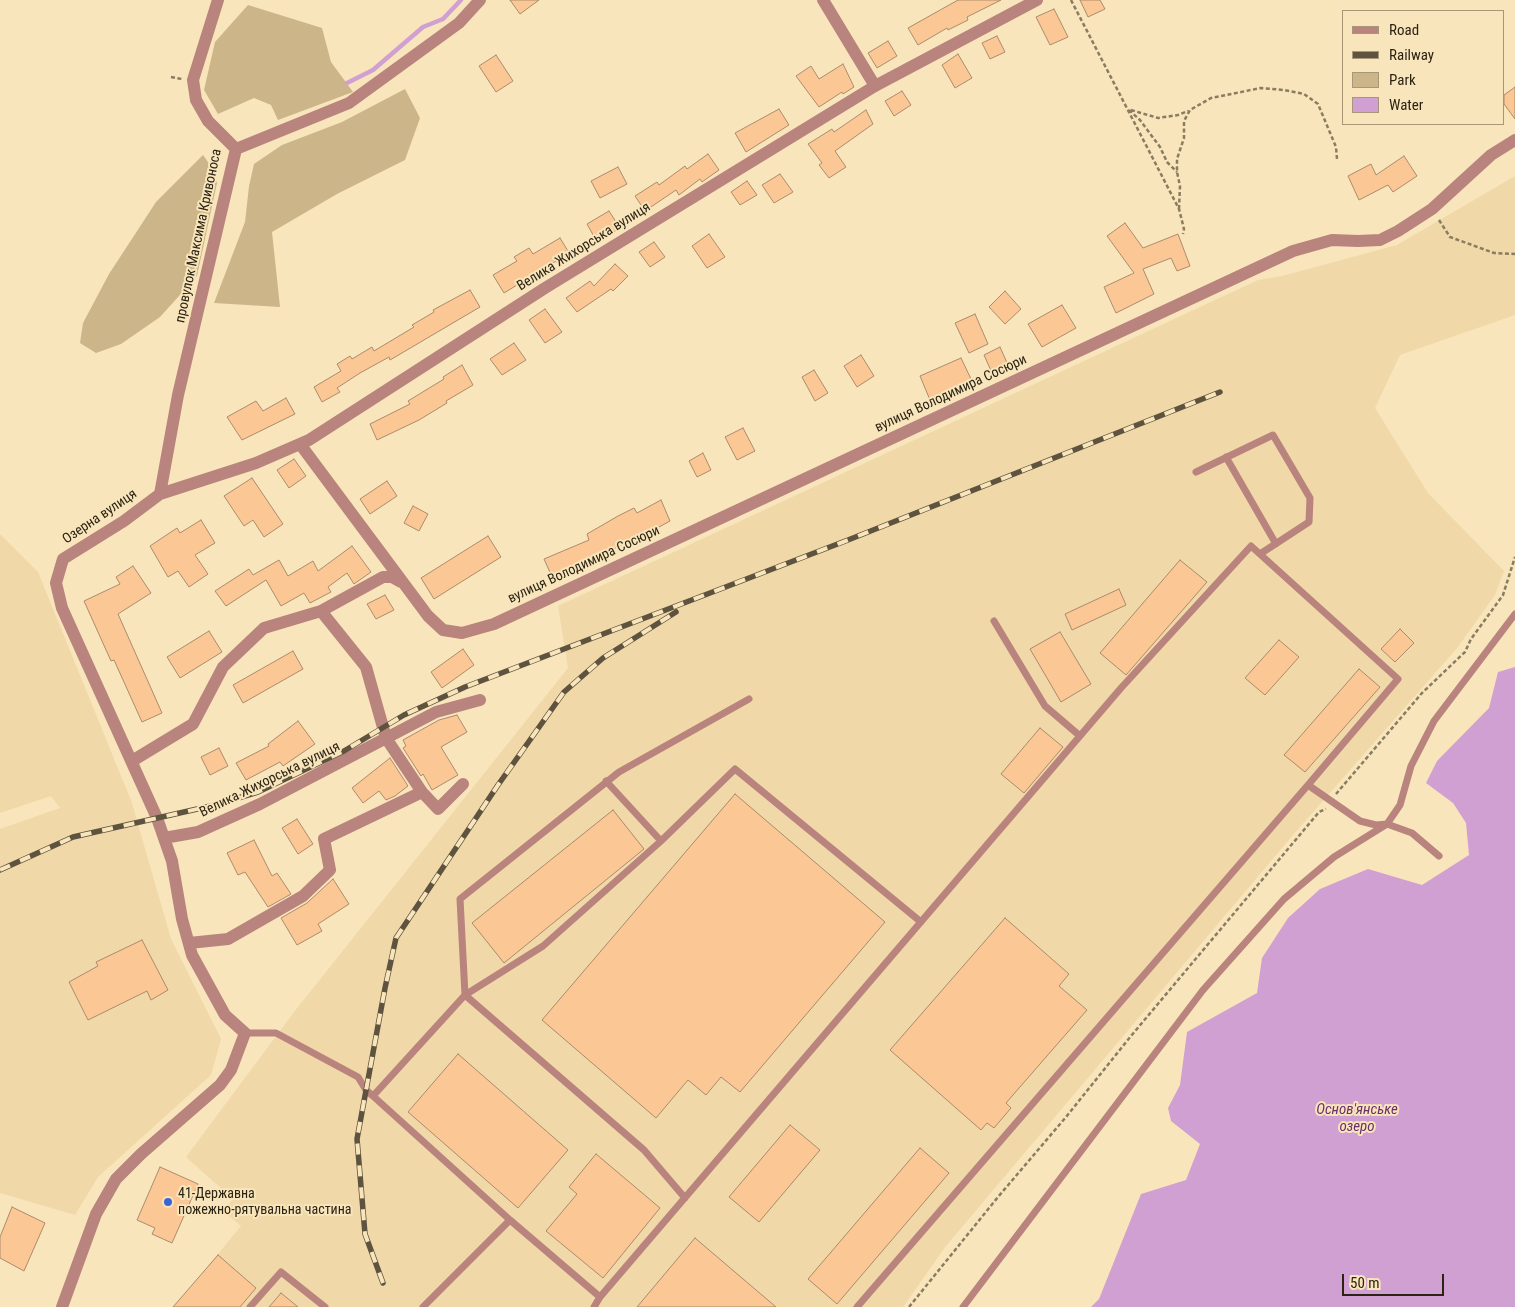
<!DOCTYPE html>
<html>
<head>
<meta charset="utf-8">
<style>
	body { margin:0 }
	#map { position:relative; width:1515px; height:1307px; overflow:hidden; background:#f9e5bb; font-family:"Roboto Condensed",sans-serif }
	canvas { display:block }
	.legend { position:absolute; left:1342px; top:10px; width:162px; height:115px; box-sizing:border-box; background:#f9e5bb; border:1px solid #a79778; margin:0; padding:6px 9px; list-style:none; font-size:15px; color:#2b2314 }
	.legend li { display:flex; align-items:center; gap:10px; height:25px }
	.legend b { width:25px; border:1px solid #a79778 }
	.scale { position:absolute; left:1342px; top:1274px; width:102px; height:22px; box-sizing:border-box; border:2px solid #2b2314; border-top:0; padding-left:6px; font-size:15px; line-height:18px; white-space:nowrap; color:#2b2314; -webkit-text-stroke:4px #f9e5bb; paint-order:stroke }
</style>
</head>
<body>
<div id="map">
<canvas width="1515" height="1307"></canvas>
<ul class="legend">
<li><b style="height:6px;background:#b9837e"></b>Road</li>
<li><b style="height:6px;background:#5e533e"></b>Railway</li>
<li><b style="height:14px;background:#cbb589"></b>Park</li>
<li><b style="height:14px;background:#d1a0d2"></b>Water</li>
</ul>
<div class="scale">50 m</div>
</div>
<script>
const c = document.querySelector('canvas').getContext('2d');
c.lineJoin = 'round';
function fillPath(path, color) { c.fillStyle = color; c.fill(path, 'evenodd'); }
const poly = rows => new Path2D(rows.map(r => 'M' + r).join(''));
function stroke(path, color, width, dash) { c.strokeStyle = color; c.lineWidth = width; c.lineCap = dash ? 'butt' : 'round'; c.setLineDash(dash || []); c.stroke(path); }
function drawText(font, color, halo, rows, align = 'center') {
  c.font = font + ' "Roboto Condensed",sans-serif'; c.lineWidth = 4; c.setLineDash([]); c.textBaseline = 'middle'; c.strokeStyle = halo; c.fillStyle = color; for (const [text, x, y, turn = 0] of rows) {
    c.save(); c.translate(x, y); c.rotate((+turn || 0) * Math.PI / 180); c.textAlign = isNaN(turn) ? turn : align; if (halo) c.strokeText(text, 0, 0); c.fillText(text, 0, 0); c.restore();
  }
}
const built = poly([
	[1515,176,1515,315,1400,355,1375,408,1428,493,1504,571,1495,595,1458,647,1293,835,946,1246,903,1307,174,1307,241,1226,223,1211,233,1199,186,1157,294,1012,568,668,558,606,1258,280,1282,276,1397,245],
	[0,534,38,572,132,803,171,939,221,1039,211,1075,98,1177,75,1215,0,1193,0,829,60,808,51,796,0,813]
]);
const green = poly([
	[248,5,322,28,331,62,353,92,278,120,271,105,254,98,218,114,204,90,215,42],
	[405,89,420,118,405,160,337,194,272,232,280,307,214,303,245,222,249,186,254,164,282,145,342,122],
	[203,155,208,162,217,183,197,276,160,317,121,344,96,353,80,343,83,323,109,274,156,202]
]);
const water = poly([
	[1515,667,1515,1307,1091,1307,1099,1299,1141,1194,1186,1180,1200,1144,1171,1121,1168,1108,1180,1085,1187,1032,1257,993,1262,958,1288,918,1320,889,1368,869,1422,885,1469,855,1466,823,1453,803,1426,783,1437,761,1489,708,1498,672]
]);
const stream = poly([
	[347,83,373,70,423,27,443,19,461,0]
]);
const building = poly([
	[510,0,539,0,520,14,510,0],
	[958,0,1001,0,967,17,968,20,948,30,947,28,918,45,908,28,958,0],
	[1080,0,1100,0,1105,9,1088,17,1080,0],
	[1054,9,1068,37,1050,45,1036,17,1054,9],
	[997,36,1005,52,990,59,982,43,997,36],
	[888,41,897,56,877,68,868,53,888,41],
	[958,54,972,78,955,88,942,65,958,54],
	[496,55,513,81,496,92,479,66,496,55],
	[843,64,854,87,843,94,842,92,819,107,796,76,811,66,819,79,843,64],
	[1515,87,1515,119,1504,104,1504,95,1515,87],
	[902,91,911,105,894,116,885,101,902,91],
	[779,109,789,125,746,152,735,133,779,109],
	[866,110,873,124,835,151,846,167,829,178,819,165,822,163,808,144,832,129,834,132,866,110],
	[708,154,719,170,702,182,700,179,679,195,676,190,645,211,635,196,657,182,659,185,685,166,687,169,708,154],
	[1404,156,1417,176,1393,192,1388,185,1359,200,1348,176,1371,164,1376,175,1404,156],
	[618,167,627,184,600,198,591,181,618,167],
	[780,174,793,192,774,203,762,185,780,174],
	[747,181,757,195,740,205,731,192,747,181],
	[609,211,620,228,597,242,587,224,609,211],
	[1125,223,1143,248,1178,234,1190,266,1177,271,1171,258,1143,269,1154,294,1116,313,1104,287,1134,273,1107,236,1125,223],
	[709,234,725,257,707,268,692,246,709,234],
	[560,238,571,256,558,264,556,261,504,293,493,275,517,261,514,257,529,248,533,254,560,238],
	[654,242,665,257,650,267,639,252,654,242],
	[615,264,628,276,613,291,611,289,577,312,566,298,590,281,594,286,615,264],
	[470,290,480,307,390,360,389,357,360,373,337,388,340,392,322,402,314,387,341,371,337,364,350,356,352,359,372,347,374,351,414,327,412,325,434,312,433,310,470,290],
	[1005,291,1021,309,1005,324,989,307,1005,291],
	[1062,305,1076,328,1042,347,1028,324,1062,305],
	[545,309,562,332,545,343,529,320,545,309],
	[975,314,988,344,969,353,955,323,975,314],
	[514,343,526,360,502,375,490,359,514,343],
	[1000,347,1008,365,992,373,984,355,1000,347],
	[861,355,874,376,857,387,844,366,861,355],
	[961,358,972,381,930,400,920,376,961,358],
	[462,365,473,385,446,401,447,403,419,420,377,440,370,424,410,404,408,401,444,379,443,377,462,365],
	[814,370,828,393,815,401,802,377,814,370],
	[286,398,295,414,242,440,227,417,256,401,263,411,286,398],
	[743,428,755,451,737,460,725,437,743,428],
	[703,453,711,470,697,477,689,461,703,453],
	[294,459,306,476,289,488,277,470,294,459],
	[252,478,283,524,264,537,253,520,244,526,224,496,252,478],
	[387,481,397,496,370,514,360,499,387,481],
	[661,500,670,521,630,543,629,541,596,558,552,577,544,559,589,540,587,534,618,516,634,508,637,513,661,500],
	[413,506,428,514,419,531,404,523,413,506],
	[201,520,215,543,195,555,208,574,189,587,178,571,168,577,150,546,177,528,180,533,201,520],
	[488,536,501,557,434,599,421,578,488,536],
	[352,546,371,572,354,584,347,573,328,587,331,592,310,603,304,593,281,606,266,580,226,606,215,591,249,569,253,575,279,560,288,576,313,561,318,571,352,546],
	[1180,560,1207,582,1126,675,1100,653,1180,560],
	[133,566,151,593,118,614,162,713,142,722,114,660,111,661,84,601,120,584,116,577,133,566],
	[1119,589,1126,605,1072,630,1065,614,1119,589],
	[385,595,394,610,376,619,367,604,385,595],
	[1400,629,1414,643,1395,662,1381,649,1400,629],
	[209,631,222,652,180,678,167,657,209,631],
	[1060,632,1091,684,1061,702,1030,649,1060,632],
	[1279,640,1299,657,1265,695,1245,678,1279,640],
	[463,649,474,665,442,688,431,672,463,649],
	[293,651,303,669,243,703,233,685,293,651],
	[1359,669,1380,687,1305,772,1284,755,1359,669],
	[457,715,467,732,441,747,458,775,432,790,423,774,421,776,403,748,406,746,403,740,439,720,457,715],
	[298,721,315,744,283,766,280,762,246,780,236,763,269,746,268,744,298,721],
	[1040,728,1063,747,1024,793,1001,774,1040,728],
	[219,748,228,766,210,775,201,757,219,748],
	[390,758,408,786,395,796,386,800,379,791,363,803,352,788,390,758],
	[735,794,885,922,740,1092,721,1077,706,1095,688,1080,656,1118,542,1020,735,794],
	[613,810,644,849,504,963,472,923,613,810],
	[297,819,313,844,298,854,282,828,297,819],
	[254,840,272,876,277,873,291,894,268,907,245,872,238,875,227,853,254,840],
	[333,879,349,904,318,924,322,931,297,945,281,918,307,903,333,879],
	[1005,918,1069,974,1059,986,1087,1010,1006,1103,1011,1108,994,1128,987,1123,981,1130,890,1050,1005,918],
	[142,940,168,990,151,1000,147,991,88,1020,69,982,98,966,96,962,142,940],
	[458,1054,568,1150,518,1208,408,1112,458,1054],
	[790,1125,820,1150,759,1222,729,1197,790,1125],
	[920,1148,949,1173,837,1304,808,1279,920,1148],
	[596,1154,660,1208,603,1278,546,1231,577,1194,569,1187,596,1154],
	[160,1167,198,1184,172,1243,152,1234,155,1228,137,1220,160,1167],
	[12,1207,45,1223,24,1271,0,1258,0,1237,12,1207],
	[695,1238,776,1307,637,1307,695,1238],
	[218,1255,256,1288,240,1307,173,1307,218,1255],
	[281,1293,298,1307,269,1307,281,1293]
]);
const path = poly([
	[1071,0,1179,209,1184,229,1183,234],
	[171,77,182,79],
	[1129,110,1140,120,1160,147,1167,162,1177,172],
	[1131,110,1158,118,1178,115,1188,111],
	[1179,209,1180,186,1177,172,1177,159,1184,138,1184,121,1190,110,1211,98,1261,88,1284,90,1304,94,1318,104,1336,147,1337,159],
	[1439,220,1450,237,1494,253,1515,254],
	[1336,794,1422,693,1465,652,1471,639,1503,595,1515,557],
	[909,1307,998,1197,1066,1117,1131,1036,1319,812,1326,809]
]);
const service = poly([
	[1226,457,1276,544],
	[1196,472,1273,435,1310,498,1309,522,1260,554],
	[994,621,1045,706,1080,736],
	[606,781,661,841,735,769,921,922],
	[1308,785,1360,821,1376,825,1387,824,1412,833,1439,856],
	[661,841,543,946,465,995,460,899,619,772,749,699],
	[245,1033,276,1033,358,1077,366,1090,373,1096,510,1220,600,1297,1121,688,1251,546,1398,679,1308,785,857,1307],
	[373,1096,465,995,644,1150,685,1198],
	[250,1307,281,1272,325,1307],
	[423,1307,510,1220],
	[594,1307,600,1297],
	[963,1307,1203,990,1284,899,1334,857,1387,824,1400,805,1411,766,1434,721,1515,614]
]);
const minor = poly([
	[218,0,193,80,196,100,208,121,236,149],
	[823,0,875,86],
	[236,149,349,103,459,23,480,0],
	[300,444,428,616,443,630,462,633,494,624,1293,251,1332,240,1358,241,1380,240,1398,231,1432,209,1491,155,1515,140],
	[160,494,178,395,236,149],
	[321,611,366,667,386,738,422,792,438,809,463,784],
	[132,761,193,724,223,667,264,628,321,611,383,577,392,577,401,582],
	[164,838,198,832,260,804,436,712,480,700],
	[189,943,228,939,303,896,330,870,324,839,422,792],
	[62,1307,96,1214,116,1179,141,1154,220,1085,231,1070,245,1033,225,1015,192,955,182,919,172,861,157,818,62,608,56,583,63,559,124,521,160,494,256,463,309,440,545,288,875,86,1037,0]
]);
const rail = poly([
	[0,870,73,837,215,805,258,792,344,751,404,715,465,687,848,540,1220,392],
	[383,1283,365,1234,357,1139,385,988,396,938,498,785,564,692,603,658,676,612]
]);
const markers = [
	[168,1202,5,"#3964d4"]
];
const streetNames = [
	["провулок Максима Кривоноса",199,236,-78],
	["Велика Жихорська вулиця",584,247,-32],
	["вулиця Володимира Сосюри",951,394,-25],
	["Озерна вулиця",100,517,-34],
	["вулиця Володимира Сосюри",584,565,-25],
	["Велика Жихорська вулиця",270,780,-26]
];
const poiNames = [
	["41-Державна",178,1194],
	["пожежно-рятувальна частина",178,1210]
];
const waterNames = [
	["Основ'янське",1357,1110],
	["озеро",1357,1127]
];
fillPath(built, '#f0d8a8');
fillPath(green, '#cbb589');
fillPath(water, '#d1a0d2');
stroke(stream, '#d1a0d2', 4.5);
fillPath(building, '#fbc794');
stroke(building, '#ab8b6c', 1);
stroke(path, '#897c60', 2.5, [4, 2.5]);
stroke(service, '#b9837e', 7);
stroke(minor, '#b9837e', 12);
stroke(rail, '#5e533e', 5.5);
stroke(rail, '#f9e5bb', 4, [11]);
for (const [x, y, r, color] of markers) { const dot = new Path2D(); dot.arc(x, y, r, 0, 2 * Math.PI); c.fillStyle = color; c.fill(dot); stroke(dot, '#f9e5bb', 2); }
drawText('14px', '#2b2314', '#f9e5bb', streetNames);
drawText('14px', '#2b2314', '#f9e5bb', poiNames, 'left');
drawText('italic 15px', '#692f6d', '#f9e5bb', waterNames);
</script>
</body>
</html>
